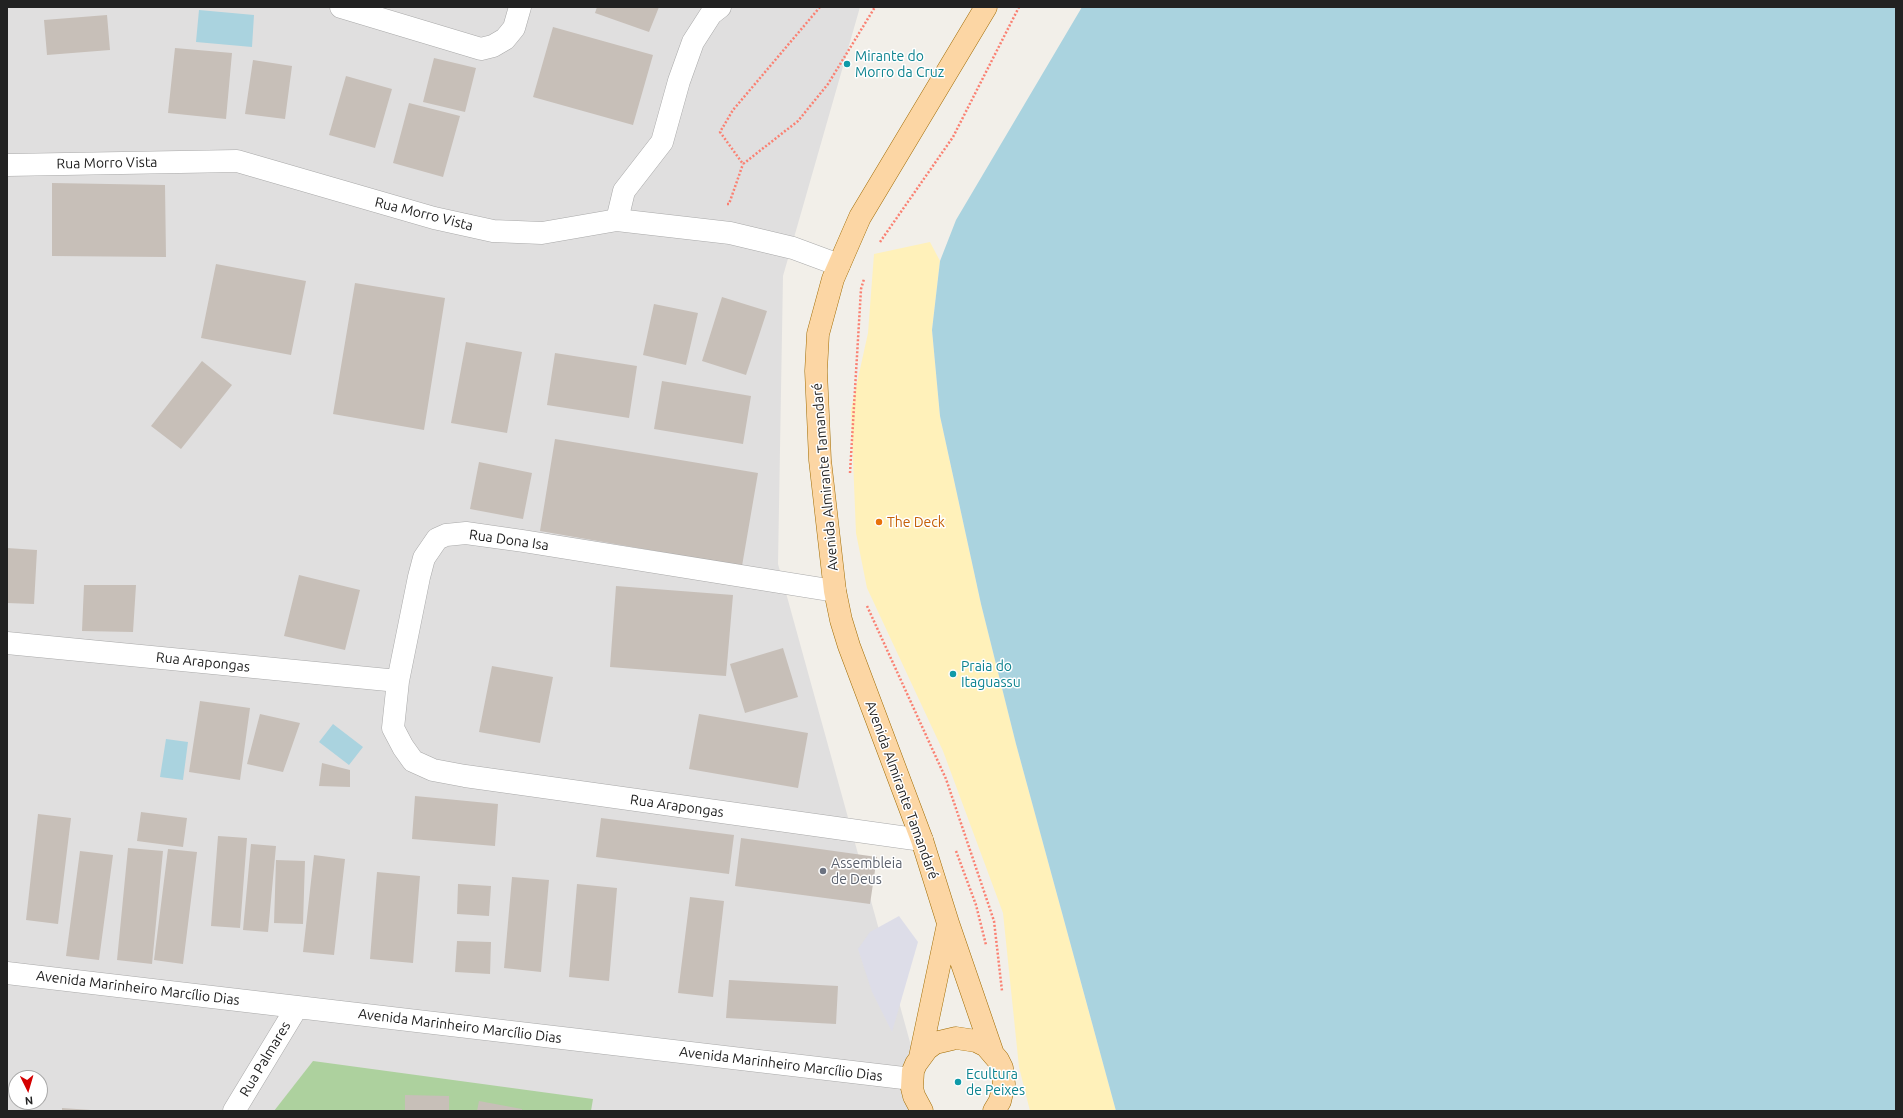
<!DOCTYPE html>
<html>
<head>
<meta charset="utf-8">
<style>
	body { margin:0 }
	#map { position:relative; width:1903px; height:1118px; overflow:hidden; background:#f2efe9; font-family:Ubuntu,sans-serif }
	canvas { display:block }
	.frame { position:absolute; inset:0; border:8px solid #222; pointer-events:none }
	.north { position:absolute; left:8px; top:1070px; width:40px; height:40px; box-sizing:border-box; background:#fff; border:1px solid #a7a7a7; border-radius:50%; rotate:175deg; font-size:11px; font-weight:700; line-height:16px; text-align:center; color:#222 }
	.north::after { content:''; display:block; margin:auto; width:14px; height:18px; background:#d40000; clip-path:polygon(50% 0,100% 100%,50% 72%,0 100%) }
</style>
</head>
<body>
<div id="map">
<canvas width="1903" height="1118"></canvas>
<div class="frame"></div>
<div class="north">N</div>
</div>
<script>
const c = document.querySelector('canvas').getContext('2d');
c.lineJoin = 'round';
function fillPath(path, color) { c.fillStyle = color; c.fill(path, 'evenodd'); }
const poly = rows => new Path2D(rows.map(r => 'M' + r).join(''));
function stroke(path, color, width, dash) { c.strokeStyle = color; c.lineWidth = width; c.lineCap = dash ? 'butt' : 'round'; c.setLineDash(dash || []); c.stroke(path); }
function drawText(font, color, halo, rows, align = 'center') {
  c.font = font + ' Ubuntu,sans-serif'; c.lineWidth = 3; c.setLineDash([]); c.textBaseline = 'middle'; c.strokeStyle = halo; c.fillStyle = color; for (const [text, x, y, turn = 0] of rows) {
    c.save(); c.translate(x, y); c.rotate((+turn || 0) * Math.PI / 180); c.textAlign = isNaN(turn) ? turn : align; if (halo) c.strokeText(text, 0, 0); c.fillText(text, 0, 0); c.restore();
  }
}
const residential = poly([
	[7,7,860,7,783,276,778,564,929,1111,7,1111],
	[16,1078,40,1078,40,1102,16,1102]
]);
const forest = poly([
	[313,1061,593,1099,591,1111,274,1111]
]);
const sand = poly([
	[930,242,940,261,932,330,940,416,981,604,1016,744,1116,1111,1030,1111,1019,1067,1003,913,943,751,867,588,856,533,851,410,868,333,874,254]
]);
const plaza = poly([
	[899,916,918,942,892,1032,872,992,858,949,870,932]
]);
const water = poly([
	[1082,7,1896,7,1896,1111,1116,1111,1016,744,981,604,940,416,932,330,940,261,956,220],
	[199,10,254,15,252,47,196,42],
	[333,724,363,747,349,765,319,742],
	[166,739,188,742,183,780,160,777]
]);
const building = poly([
	[597,7,659,7,649,32,595,13],
	[107,15,110,50,47,55,44,20],
	[553,27,653,55,633,125,533,97],
	[175,48,232,53,226,119,168,113],
	[434,58,476,68,465,112,423,102],
	[253,60,292,66,285,119,245,114],
	[346,76,392,89,375,148,329,135],
	[409,103,460,116,443,177,393,163],
	[52,183,165,185,166,257,52,256],
	[216,264,306,281,291,355,201,338],
	[355,283,445,298,424,430,333,414],
	[722,297,767,311,746,375,702,361],
	[654,304,698,313,686,365,643,355],
	[466,342,522,352,507,433,451,423],
	[555,353,637,366,629,418,547,405],
	[202,361,232,385,181,449,151,426],
	[662,381,751,396,743,444,654,429],
	[555,439,758,473,742,566,540,531],
	[479,462,532,473,523,519,470,509],
	[7,548,37,550,34,604,7,603],
	[299,575,360,590,345,650,284,636],
	[84,585,136,585,133,632,82,631],
	[616,586,733,595,726,676,610,667],
	[783,648,798,697,745,713,730,664],
	[492,666,553,677,540,743,479,732],
	[200,701,250,708,240,780,189,772],
	[260,714,300,723,283,772,247,764],
	[699,714,808,733,798,788,689,769],
	[322,763,350,770,350,787,319,786],
	[415,796,498,804,495,846,412,839],
	[141,812,187,818,183,847,137,841],
	[38,814,71,818,58,924,26,920],
	[601,818,734,835,729,874,596,857],
	[218,836,247,838,240,928,211,926],
	[741,838,877,857,870,904,735,886],
	[251,844,276,846,268,932,243,930],
	[128,848,163,851,152,964,117,960],
	[168,849,197,852,183,964,154,960],
	[80,851,113,855,99,960,66,956],
	[314,855,345,859,334,955,303,952],
	[276,860,305,861,303,924,274,923],
	[377,872,420,876,413,963,370,959],
	[512,877,549,880,541,972,504,968],
	[458,884,491,886,489,916,457,914],
	[577,884,617,888,609,981,569,977],
	[690,897,724,901,713,997,678,993],
	[457,941,491,942,490,974,455,972],
	[729,980,838,986,836,1024,726,1018],
	[405,1095,449,1096,449,1111,405,1111],
	[479,1101,522,1109,522,1111,477,1111],
	[62,1108,91,1110,91,1111,62,1111]
]);
const path = poly([
	[820,7,733,110,720,132,743,164,798,121,828,84,875,7],
	[727,204,729,204,743,164],
	[880,242,953,137,1019,7],
	[850,473,861,289,864,279],
	[867,606,946,779,994,921,1002,991],
	[956,851,976,905,986,945]
]);
const minor = poly([
	[341,7,481,49,493,46,505,39,514,28,520,7],
	[7,165,237,161,434,218,493,231,542,233,617,220,730,233,793,248,839,265],
	[617,220,624,191,662,142,679,81,693,42,711,14,720,7],
	[835,591,523,541,466,533,446,535,437,539,424,558,419,577,398,681,393,728,403,747,413,761,433,770,465,776,922,840],
	[7,643,398,681],
	[7,973,912,1079],
	[234,1111,297,1007]
]);
const major = poly([
	[986,7,860,217,833,279,818,334,816,371,820,460,835,591,841,620,849,646,922,840,948,923,993,1054],
	[920,1057,948,924],
	[922,1111,914,1096,912,1088,913,1071,916,1064,927,1049,935,1043,956,1038,976,1041,986,1046,998,1060,1002,1068,1004,1084,1000,1101,994,1111]
]);
const markers = [
	[847,64,4,"#0f9aa8"],
	[879,522,4,"#e8710a"],
	[953,674,4,"#0f9aa8"],
	[823,871,4,"#6b7280"],
	[958,1082,4,"#0f9aa8"]
];
const cultureNames = [
	["Mirante do",855,56],
	["Morro da Cruz",855,72],
	["Praia do",961,666],
	["Itaguassu",961,682],
	["Ecultura",966,1074],
	["de Peixes",966,1090]
];
const streetNames = [
	["Rua Morro Vista",107,163,-1],
	["Rua Morro Vista",424,214,14],
	["Avenida Almirante Tamandaré",825,477,-95],
	["Rua Dona Isa",509,540,8],
	["Rua Arapongas",203,662,6],
	["Avenida Almirante Tamandaré",902,790,70],
	["Rua Arapongas",677,806,8],
	["Avenida Marinheiro Marcílio Dias",138,988,7],
	["Avenida Marinheiro Marcílio Dias",460,1026,7],
	["Rua Palmares",265,1059,-59],
	["Avenida Marinheiro Marcílio Dias",781,1064,7]
];
const foodNames = [
	["The Deck",887,522]
];
const worshipNames = [
	["Assembleia",831,863],
	["de Deus",831,879]
];
fillPath(residential, '#e0dfdf');
fillPath(forest, '#add19e');
fillPath(sand, '#fff1ba');
fillPath(plaza, '#dddde8');
fillPath(water, '#aad3df');
fillPath(building, '#c7bfb8');
stroke(minor, '#a9a9a9', 23);
stroke(major, '#a06b00', 23);
stroke(path, '#fa8072', 2.5, [2, 2]);
stroke(minor, '#fff', 22);
stroke(major, '#fcd6a4', 22);
for (const [x, y, r, color] of markers) { const dot = new Path2D(); dot.arc(x, y, r, 0, 2 * Math.PI); c.fillStyle = color; c.fill(dot); stroke(dot, '#fff', 1.5); }
drawText('14px', '#0d838f', '#fff', cultureNames, 'left');
drawText('14px', '#222', '#fff', streetNames);
drawText('14px', '#c56008', '#fff', foodNames, 'left');
drawText('14px', '#5b616d', '#fff', worshipNames, 'left');
</script>
</body>
</html>
